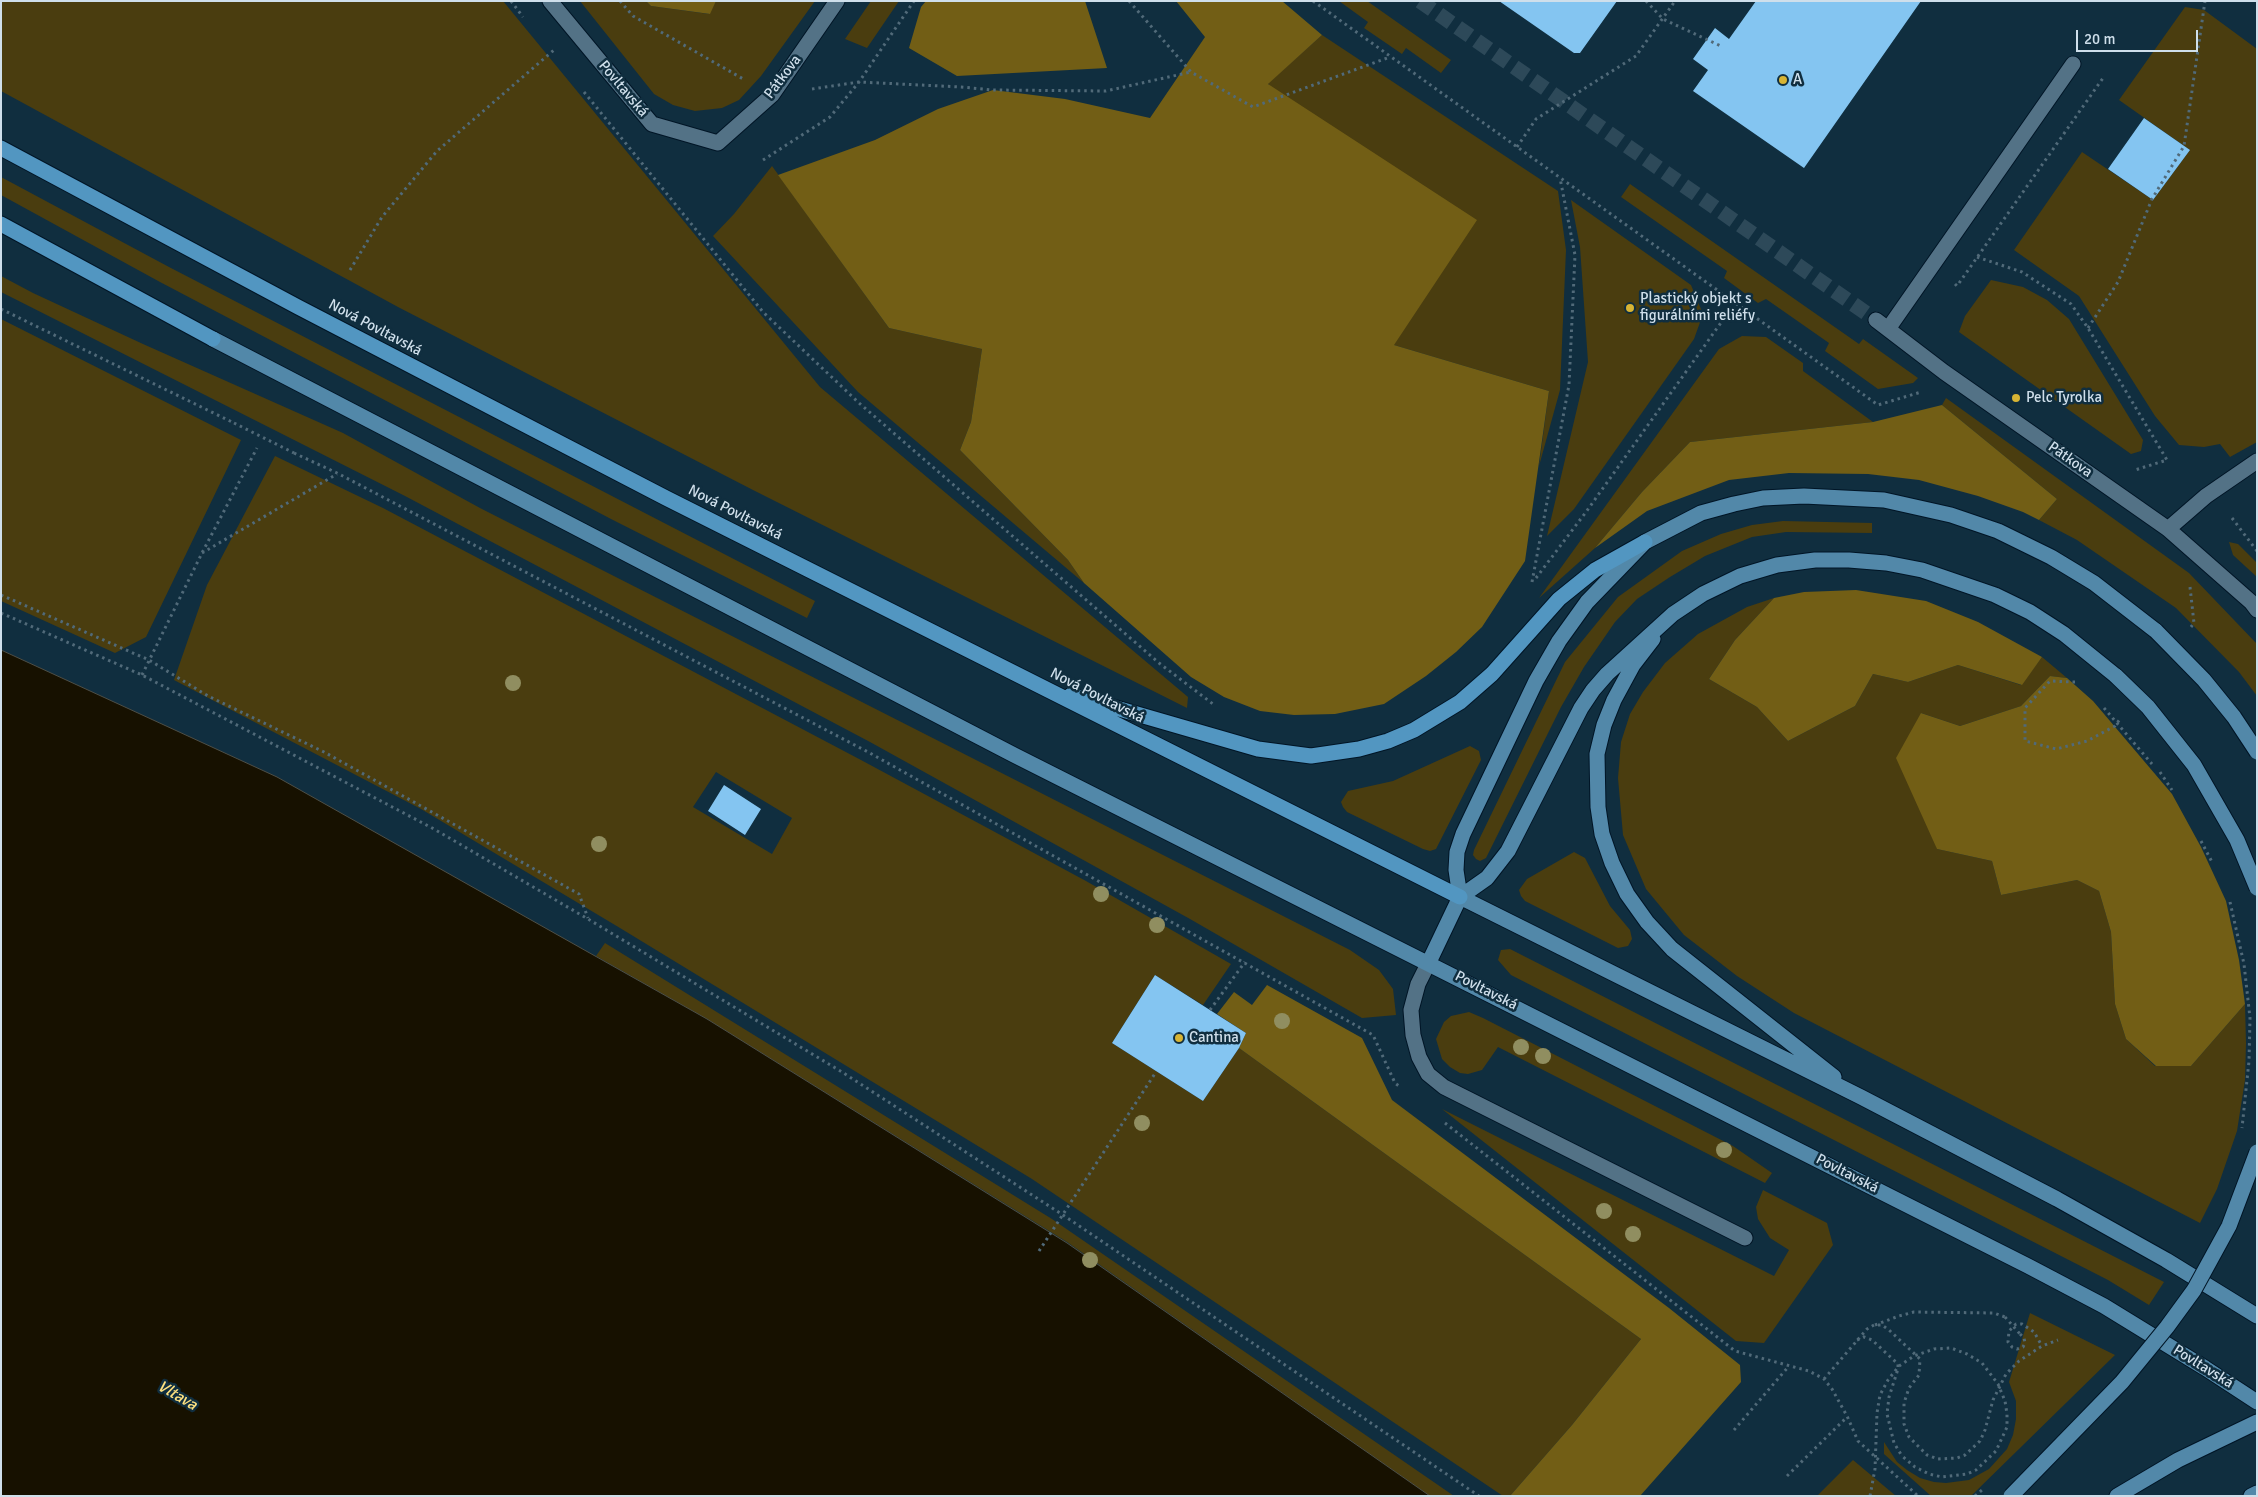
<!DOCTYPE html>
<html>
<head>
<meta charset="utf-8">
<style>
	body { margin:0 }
	#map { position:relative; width:2258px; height:1497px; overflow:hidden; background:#102e3f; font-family:Signika,sans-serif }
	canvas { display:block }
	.frame { position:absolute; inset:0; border:2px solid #cfdfeb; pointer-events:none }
	.scale { position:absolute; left:2076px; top:30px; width:122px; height:22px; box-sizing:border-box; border:2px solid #cfdfeb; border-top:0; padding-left:6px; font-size:15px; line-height:18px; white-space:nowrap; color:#cfdfeb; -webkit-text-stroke:4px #102e3f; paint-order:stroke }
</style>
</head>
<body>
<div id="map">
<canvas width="2258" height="1497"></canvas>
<div class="frame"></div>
<div class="scale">20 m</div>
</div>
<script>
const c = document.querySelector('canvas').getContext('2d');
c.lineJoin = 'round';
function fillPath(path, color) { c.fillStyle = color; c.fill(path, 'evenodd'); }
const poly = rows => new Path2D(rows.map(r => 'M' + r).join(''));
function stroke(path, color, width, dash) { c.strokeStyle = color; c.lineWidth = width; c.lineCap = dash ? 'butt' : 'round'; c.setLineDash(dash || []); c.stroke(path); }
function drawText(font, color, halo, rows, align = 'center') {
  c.font = font + ' Signika,sans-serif'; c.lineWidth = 5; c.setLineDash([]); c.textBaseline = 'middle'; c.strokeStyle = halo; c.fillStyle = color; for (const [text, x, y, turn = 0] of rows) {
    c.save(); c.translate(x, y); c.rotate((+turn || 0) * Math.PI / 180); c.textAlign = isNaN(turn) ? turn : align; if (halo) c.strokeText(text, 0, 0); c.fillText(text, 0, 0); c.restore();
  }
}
const green = poly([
	[1,1,503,1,820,387,1188,697,1187,708,753,490,398,307,1,91],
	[580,1,646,1,651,6,709,14,716,1,815,1,761,76,739,100,722,108,695,111,673,105,654,94],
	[871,1,899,1,867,48,845,39],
	[1339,1,1367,1,1451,60,1441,73,1406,48,1402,54,1364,28,1368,22],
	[2185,7,2204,10,2257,49,2257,442,2230,457,2220,444,2204,447,2179,445,2155,416,2079,296,2014,250,2082,152,2153,200,2190,150,2119,100],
	[1322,35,1558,191,1566,250,1560,390,1539,466,1549,391,1394,345,1268,83],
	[772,166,889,328,982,349,971,422,960,450,1068,560,1084,583,858,392,713,236,734,214],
	[1,177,169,267,815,601,807,618,611,519,160,282,1,195],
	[1630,184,1859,344,1863,339,1918,378,1913,383,1878,389,1825,351,1829,343,1766,299,1758,303,1724,278,1727,271,1621,197],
	[1571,200,1691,285,1703,314,1694,339,1574,509,1547,536,1588,362,1580,247],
	[1,276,33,293,143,344,343,433,480,508,1350,950,1379,970,1393,989,1396,1015,1362,1018,1190,919,870,742,405,496,1,292],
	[1991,280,2023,287,2047,300,2069,319,2143,440,2141,451,2131,454,1959,332,1965,316],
	[1,319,241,440,146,637,115,653,1,601],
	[1742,336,1766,337,1803,363,1803,371,1873,422,1690,442,1642,492,1595,548,1539,598,1719,349],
	[1946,398,2189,573,2257,644,2257,696,2239,672,2176,608,2077,540,2039,520,2057,499,1942,405],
	[275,456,383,508,861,760,1086,881,1231,964,1203,1005,1155,975,1112,1043,1203,1101,1239,1048,1641,1339,1572,1425,1510,1496,1503,1496,1032,1179,620,928,421,809,174,680,207,585],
	[716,772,792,818,772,854,693,807],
	[1783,521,1872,523,1872,533,1786,532,1752,537,1705,556,1670,577,1637,599,1615,622,1584,667,1561,707,1486,858,1480,861,1476,859,1473,855,1474,850,1565,662,1618,597,1682,551,1721,534,1752,525],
	[2229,542,2238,544,2257,563,2257,577,2233,555],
	[1774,598,1735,640,1709,679,1757,707,1788,741,1855,706,1873,674,1908,682,1958,665,2021,685,2042,657,2067,678,2050,676,2021,706,1960,726,1921,713,1937,849,1992,861,2001,895,2077,880,2099,891,2111,932,2115,1004,2126,1039,2155,1066,2191,1066,2245,1004,2246,1043,2245,1080,2237,1131,2217,1189,2200,1223,1794,1013,1737,976,1684,935,1646,889,1623,835,1618,778,1621,742,1630,714,1643,692,1665,663,1698,634,1747,607],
	[1470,746,1479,751,1481,760,1436,849,1430,851,1423,849,1347,812,1343,807,1341,802,1348,791,1393,781],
	[1574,852,1585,858,1610,906,1630,930,1632,939,1628,946,1618,948,1525,901,1521,896,1519,890,1527,879],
	[605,943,1052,1219,1454,1496,1430,1496,1067,1242,707,1019,596,956],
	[1510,949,2117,1258,2164,1282,2149,1305,2108,1280,1511,975,1498,960,1501,950],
	[1469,1012,1483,1018,1733,1146,1772,1173,1765,1183,1498,1047,1482,1070,1468,1074,1460,1073,1450,1067,1442,1059,1436,1039,1444,1022,1451,1016],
	[1442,1109,1774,1276,1789,1250,1770,1238,1758,1219,1756,1207,1763,1190,1827,1223,1833,1245,1764,1343,1736,1341],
	[2030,1313,2115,1355,1971,1496,1931,1496,1884,1454,1884,1442,1897,1462,1907,1470,1920,1478,1934,1482,1946,1483,1969,1480,1989,1469,2007,1449,2013,1435,2016,1419,2016,1401,2009,1382],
	[1853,1460,1896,1496,1817,1496]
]);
const forest = poly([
	[646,1,716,1,710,14,651,6],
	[926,1,1085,1,1107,68,957,76,909,48,921,7],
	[1176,1,1282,1,1322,35,1268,84,1477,220,1394,345,1549,391,1525,561,1482,627,1456,652,1426,676,1384,704,1335,714,1294,715,1260,711,1224,697,1191,677,1084,583,1068,560,960,450,971,422,982,349,889,328,778,175,875,140,938,109,993,90,1065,99,1150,118,1205,37],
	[1942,405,2057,499,2039,520,2023,512,1978,496,1919,480,1868,474,1789,473,1729,480,1647,511,1595,548,1642,492,1690,442,1873,422],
	[1856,590,1926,601,1978,622,2042,657,2022,685,1958,665,1908,682,1873,674,1855,706,1788,741,1757,707,1709,679,1735,640,1774,598,1804,592],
	[2050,676,2067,678,2093,701,2172,794,2201,847,2226,901,2239,960,2245,1004,2191,1066,2156,1066,2126,1039,2115,1004,2111,932,2099,891,2077,880,2001,895,1992,861,1937,849,1896,758,1921,713,1960,726,2021,706],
	[1267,985,1362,1038,1392,1100,1669,1308,1740,1365,1741,1382,1640,1496,1510,1496,1572,1425,1641,1339,1239,1048,1246,1033,1217,1014,1234,992,1252,1005]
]);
const water = poly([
	[1,650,277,777,707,1019,1067,1243,1430,1496,1,1496,1,650]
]);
const building = poly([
	[1499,1,1617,1,1580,53,1574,53],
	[1756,1,1921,1,1804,168,1693,91,1708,70,1693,59,1715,28,1729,39],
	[2144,118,2190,150,2153,200,2108,169],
	[724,785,761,809,745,835,708,811],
	[1155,975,1246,1033,1239,1048,1203,1101,1112,1043]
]);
const minorTunnel = poly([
	[1420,1,1876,320]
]);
const path = poly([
	[511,1,523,17],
	[620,1,633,16,745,80],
	[1129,1,1191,72,1253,107,1390,57],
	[1313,1,1878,405,1921,392],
	[1646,1,1663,19,1723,47],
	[812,89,859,82,961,87,993,90,1106,91,1191,72],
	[584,92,763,312,859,403,1159,663,1213,704],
	[1517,147,1536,119,1636,56,1675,1],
	[763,160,830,117,859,82,914,1],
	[1977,257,2022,272,2071,304,2088,328,2167,460,2135,470],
	[350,270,382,217,437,151,554,50],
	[1955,284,1957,286,2103,78],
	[1,309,234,423],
	[2088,328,2118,282,2152,199,2184,146,2205,1],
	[294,453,337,473,868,752,1373,1035,1395,1083,1399,1086],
	[2232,518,2257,551],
	[202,553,337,474],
	[1536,578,1586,512,1735,303],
	[1532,582,1569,385,1575,255,1560,178],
	[2190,587,2194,623,2191,627],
	[1,595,149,660,208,696,324,752,579,894,588,918],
	[1,613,142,675,434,829,588,919,842,1072,1063,1215,1479,1496],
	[142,675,202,553,257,448],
	[2075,682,2050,681,2025,708,2025,741,2056,749,2087,741,2115,726,2120,719],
	[1210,1010,1245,962],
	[1445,1123,1735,1351,1809,1371,1824,1379,1832,1389,1847,1416,1858,1441,1918,1496],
	[1039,1251,1156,1072],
	[1875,1325,1899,1316,1914,1312,1994,1313,2005,1317],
	[2020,1334,2024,1338,2025,1343,2023,1347,2017,1349,2012,1347,2008,1342,2009,1331,2016,1324,2022,1324,2034,1332,2042,1346],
	[1857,1340,1864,1337,1872,1340,1898,1364,1898,1369,1889,1397,1887,1414,1894,1443,1902,1456],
	[1824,1379,1867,1329,1874,1325,1882,1325,1889,1330,1920,1359,1919,1375,1909,1388,1904,1403,1904,1424,1909,1437,1927,1455,1938,1459,1957,1458,1965,1455,1980,1441,1985,1430,1993,1400,2006,1374,2019,1361,2042,1346,2058,1340],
	[1734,1430,1789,1366],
	[1787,1476,1847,1417]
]);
const minor = poly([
	[550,1,652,124,718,143,772,95,837,1],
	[1876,320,1944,372,2168,529,2251,602,2257,610],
	[1888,329,2073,64],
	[2168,529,2206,496,2257,461],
	[1429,962,1418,984,1411,1010,1413,1035,1419,1057,1428,1074,1444,1087,1745,1238]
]);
const major = poly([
	[213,339,1014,755,2028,1266,2104,1306,2205,1368,2257,1402],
	[1653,639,1633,665,1614,700,1604,725,1597,754,1598,807,1602,834,1612,863,1627,894,1647,922,1672,949,1834,1077],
	[1460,897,1456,870,1457,852,1463,834,1536,681,1559,641,1587,602,1645,542,1701,513,1734,504,1763,498,1804,496,1884,500,1951,515,1998,531,2051,557,2094,583,2156,631],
	[1460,897,1861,1097,2057,1199,2166,1260,2257,1316],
	[1429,962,1460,897,1487,878,1508,851,1581,708,1593,690,1607,674,1673,614,1703,594,1740,576,1777,565,1815,560,1849,560,1886,563,1922,570,1995,595,2030,612,2064,634,2116,676],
	[2117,1496,2178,1460,2257,1422],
	[2251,1496,2257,1493]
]);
const highway = poly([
	[1,148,298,307,666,498,1460,897],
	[1,224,213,339],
	[1071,695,1258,749,1311,756,1359,749,1388,741,1414,730,1460,702,1492,674,1559,599,1595,570,1645,542]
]);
const pathBridge = poly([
	[234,423,294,453],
	[2104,708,2152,764],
	[2160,772,2172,790],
	[2201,841,2212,862],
	[2230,902,2244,964,2250,1018,2249,1061,2242,1128],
	[2005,1317,2020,1334],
	[1870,1496,1875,1469,1877,1413,1880,1395,1888,1380,1899,1366,1914,1356,1934,1349,1951,1348,1967,1354,1982,1363,1998,1384,2005,1401,2007,1414,2007,1427,1996,1451,1976,1470,1967,1474,1942,1477,1929,1474,1915,1467,1902,1456],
	[1975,1496,1982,1490]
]);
const majorBridge = poly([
	[2156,631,2204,680,2234,717,2257,752],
	[2116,676,2148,707,2194,765,2237,840,2257,888],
	[2011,1496,2122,1382,2167,1327,2194,1290,2229,1226,2257,1152]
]);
const trees = [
	[513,683],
	[599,844],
	[1101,894],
	[1157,925],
	[1282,1021],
	[1521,1047],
	[1543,1056],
	[1142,1123],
	[1724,1150],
	[1604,1211],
	[1633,1234],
	[1090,1260]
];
const markers = [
	[1783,80,5,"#d7b434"],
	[1630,308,5,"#d7b434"],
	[2016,398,5,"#d7b434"],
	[1179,1038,5,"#d7b434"]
];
const streetNames = [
	["Pátkova",783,77,-53],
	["Povltavská",623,89,50],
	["Nová Povltavská",375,328,28],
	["Pátkova",2070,460,35],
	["Nová Povltavská",735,513,27],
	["Nová Povltavská",1097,696,27],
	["Povltavská",1486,991,27],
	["Povltavská",1847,1174,27],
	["Povltavská",2203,1367,32]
];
const poiNames = [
	["A",1793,80],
	["Plastický objekt s",1640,299],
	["figurálními reliéfy",1640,316],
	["Pelc Tyrolka",2026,398],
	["Cantina",1189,1038]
];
const waterNames = [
	["Vltava",177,1396,30]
];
fillPath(green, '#4a3d0f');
fillPath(forest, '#725e15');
fillPath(water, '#171100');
stroke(water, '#4e4f46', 1);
fillPath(building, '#84c5f1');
stroke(minorTunnel, '#2d4959', 15, [15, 8]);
stroke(minor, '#001526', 17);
stroke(major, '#001526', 17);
stroke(highway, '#001526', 17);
stroke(path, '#516a79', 3, [2.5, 4]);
stroke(minor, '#537286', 15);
stroke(major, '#5288a9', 15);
stroke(highway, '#5296c1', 15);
stroke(majorBridge, '#001526', 17, []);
stroke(pathBridge, '#516a79', 3, [2.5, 4]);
stroke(majorBridge, '#5288a9', 15);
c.fillStyle = '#908e60';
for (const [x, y] of trees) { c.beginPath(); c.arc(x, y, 8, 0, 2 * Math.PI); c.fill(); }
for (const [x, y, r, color] of markers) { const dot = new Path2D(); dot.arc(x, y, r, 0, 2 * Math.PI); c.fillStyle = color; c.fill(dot); stroke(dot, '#102e3f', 2); }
drawText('15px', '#cfdfeb', '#102e3f', streetNames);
drawText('15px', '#cfdfeb', '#102e3f', poiNames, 'left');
drawText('italic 16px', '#fee180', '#102e3f', waterNames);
</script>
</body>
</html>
